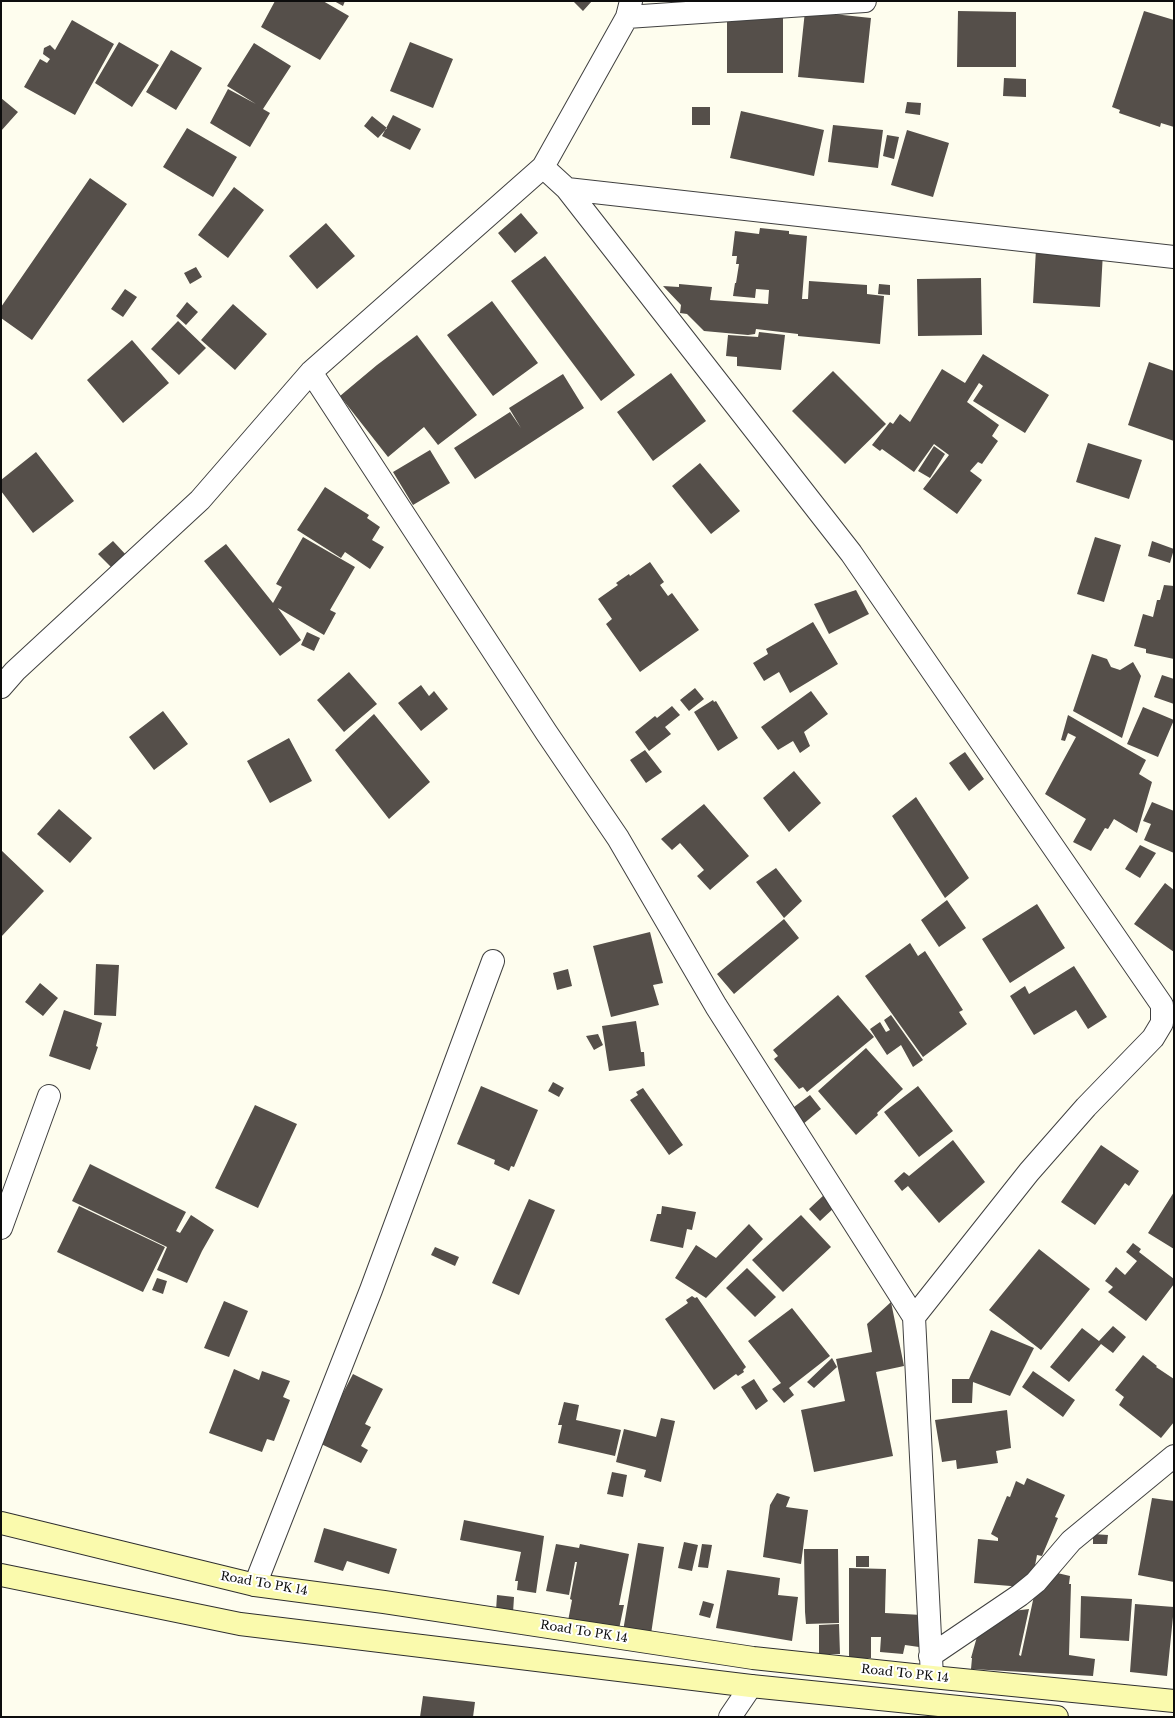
<!DOCTYPE html>
<html>
<head>
<meta charset="utf-8">
<style>
	body { margin:0 }
	#map { position:relative; width:1175px; height:1718px; overflow:hidden; background:#fefdee; font-family:"Libre Baskerville",serif }
	canvas { display:block }
	.frame { position:absolute; inset:0; border:2px solid #0d0d0d; pointer-events:none }
</style>
</head>
<body>
<div id="map">
<canvas width="1175" height="1718"></canvas>
<div class="frame"></div>
</div>
<script>
const c = document.querySelector('canvas').getContext('2d');
c.lineJoin = 'round';
function fillPath(path, color) { c.fillStyle = color; c.fill(path, 'evenodd'); }
const poly = rows => new Path2D(rows.map(r => 'M' + r).join(''));
function stroke(path, color, width, dash) { c.strokeStyle = color; c.lineWidth = width; c.lineCap = dash ? 'butt' : 'round'; c.setLineDash(dash || []); c.stroke(path); }
function drawText(font, color, halo, rows, align = 'center') {
  c.font = font + ' "Libre Baskerville",serif'; c.lineWidth = 4; c.setLineDash([]); c.textBaseline = 'middle'; c.strokeStyle = halo; c.fillStyle = color; for (const [text, x, y, turn = 0] of rows) {
    c.save(); c.translate(x, y); c.rotate((+turn || 0) * Math.PI / 180); c.textAlign = isNaN(turn) ? turn : align; if (halo) c.strokeText(text, 0, 0); c.fillText(text, 0, 0); c.restore();
  }
}
const building = poly([
	[275,1,323,1,349,16,320,60,261,27],
	[334,1,345,1,343,6],
	[573,1,592,1,583,11],
	[727,3,783,3,783,73,727,73],
	[805,11,871,18,864,83,798,77],
	[958,11,1016,12,1016,67,957,67],
	[1144,11,1174,20,1174,127,1161,123,1160,127,1119,113,1120,110,1112,107],
	[72,20,114,44,75,115,24,87,40,59,47,63,50,59,43,54,44,48,50,45,55,50],
	[119,42,159,65,132,107,95,83],
	[410,42,453,59,433,108,390,91],
	[254,43,291,66,263,109,270,113,250,147,210,123,228,89,256,104,227,86],
	[171,50,202,68,176,110,146,92],
	[1004,78,1026,79,1026,97,1003,96],
	[1,98,18,112,1,131],
	[907,102,921,103,920,115,905,113],
	[692,107,710,107,710,125,692,125],
	[741,111,824,130,814,176,730,158],
	[393,115,421,129,410,150,382,136],
	[372,116,387,128,378,138,364,126],
	[833,125,883,130,878,168,828,162],
	[187,128,237,157,213,197,163,167],
	[907,130,949,143,933,197,891,185],
	[887,135,899,137,894,159,883,156],
	[90,178,127,204,32,340,1,318,1,307],
	[234,187,264,210,228,258,198,235],
	[521,213,538,233,515,253,498,233],
	[326,223,355,256,317,289,289,256],
	[760,228,789,231,789,234,807,236,802,299,808,299,809,281,867,285,867,294,884,296,880,344,798,336,798,334,756,329,755,334,748,335,704,331,687,314,680,313,681,305,663,286,679,287,679,284,712,287,710,300,768,304,769,290,756,289,755,298,733,296,735,283,736,283,739,264,736,264,737,256,732,256,735,231,759,234],
	[1036,249,1103,252,1100,307,1033,303],
	[545,256,635,375,601,401,511,281],
	[196,267,202,277,190,284,184,273],
	[981,278,982,335,918,336,917,279],
	[879,284,890,285,890,295,878,294],
	[125,289,137,297,123,317,111,309],
	[492,301,538,363,493,396,447,335],
	[187,302,198,312,186,325,176,316],
	[233,304,267,334,235,370,201,340],
	[178,321,206,348,179,375,151,349],
	[759,332,785,335,781,370,737,366,737,357,726,356,728,335,758,337],
	[417,335,477,415,438,445,424,427,388,457,340,396,377,365],
	[132,340,169,383,123,423,87,380],
	[983,354,1049,395,1025,433,973,401,983,386,979,383,967,402,999,425,992,436,998,441,982,464,978,462,970,471,982,480,957,514,923,489,949,455,934,444,914,472,882,449,880,451,872,445,890,422,893,424,900,414,910,422,942,369,965,383],
	[1149,362,1174,371,1174,441,1128,425],
	[833,371,886,424,845,464,792,411],
	[671,373,706,421,653,461,617,412],
	[563,374,584,408,475,479,454,448,510,412,521,428,509,408],
	[1088,443,1142,460,1129,499,1076,482],
	[934,446,945,454,930,478,918,471],
	[430,450,450,483,413,505,393,472],
	[36,452,74,501,33,533,1,491,1,480],
	[700,463,740,511,711,534,672,486],
	[325,487,369,515,367,518,380,527,372,540,384,547,370,569,345,552,341,558,297,530],
	[303,537,355,567,330,610,336,613,324,635,278,608,301,640,280,656,204,561,226,544,273,603,282,587,276,584],
	[1095,537,1121,545,1104,602,1077,594],
	[113,541,128,557,115,571,98,554],
	[1152,541,1174,549,1170,563,1148,556],
	[650,562,664,582,660,585,668,596,672,593,699,630,640,672,606,624,612,619,598,599,618,585,616,583,629,574,630,576],
	[1164,585,1174,586,1174,659,1146,653,1146,649,1134,646,1143,614,1153,617,1157,600,1160,600],
	[856,590,869,614,829,634,814,604],
	[813,622,838,664,790,693,779,672,764,681,753,663,768,654,766,649],
	[307,632,320,638,314,651,301,645],
	[1092,654,1107,659,1111,667,1120,670,1133,662,1141,676,1122,738,1073,711],
	[349,672,377,704,344,732,317,700],
	[1162,675,1174,679,1174,704,1154,697],
	[421,685,429,696,434,691,448,709,421,731,398,703],
	[695,688,704,699,689,711,680,700],
	[811,691,828,714,804,732,810,746,800,753,793,741,778,750,761,727],
	[713,700,714,702,716,701,738,738,718,751,694,712],
	[672,706,680,715,665,727,671,734,649,751,635,732,655,716,657,718],
	[1143,707,1174,720,1158,757,1127,744],
	[163,711,188,744,154,770,129,737],
	[374,714,430,782,389,819,335,750],
	[1068,715,1146,760,1139,774,1152,782,1137,833,1114,819,1108,829,1105,828,1091,851,1073,842,1086,819,1045,794,1076,737,1068,733,1065,741,1061,740],
	[289,738,312,781,270,803,247,761],
	[645,750,662,772,646,783,630,760],
	[965,752,984,779,969,791,949,763],
	[794,771,821,803,789,832,763,798],
	[916,797,969,878,945,898,892,816],
	[1152,802,1174,811,1174,853,1144,840,1151,824,1143,821],
	[704,804,749,856,710,890,697,876,704,870,680,843,672,850,661,839],
	[59,809,92,838,70,863,37,834],
	[1140,845,1156,853,1140,878,1125,869],
	[1,850,44,891,1,937],
	[776,868,802,901,784,918,756,882],
	[1165,883,1174,890,1174,952,1134,924],
	[947,900,966,928,939,947,921,920],
	[1037,904,1065,948,1010,983,982,939],
	[784,919,799,938,734,994,717,974],
	[650,932,663,983,653,985,659,1005,611,1017,593,946],
	[910,943,918,956,925,951,963,1010,959,1012,967,1024,923,1057,865,976],
	[96,964,119,965,116,1016,94,1015],
	[1074,966,1107,1017,1088,1029,1076,1010,1034,1035,1010,996,1025,986,1029,994],
	[568,969,572,986,557,990,553,973],
	[40,983,58,998,43,1016,25,1002],
	[838,995,874,1037,807,1092,803,1087,799,1089,774,1059,778,1056,773,1050],
	[64,1010,102,1023,96,1046,98,1047,90,1070,49,1056],
	[891,1015,923,1060,913,1067,901,1045,887,1055,870,1029,880,1022,886,1032,890,1030,884,1020],
	[636,1021,641,1052,644,1052,645,1066,609,1071,602,1026],
	[598,1034,603,1045,594,1050,586,1036],
	[866,1048,903,1089,877,1113,878,1115,856,1135,818,1091],
	[553,1082,564,1088,559,1097,548,1091],
	[481,1086,538,1110,514,1167,511,1166,509,1171,494,1164,495,1160,457,1144],
	[918,1086,953,1131,919,1157,884,1112],
	[643,1088,683,1145,669,1155,630,1100,638,1095,636,1092],
	[810,1095,821,1109,802,1125,790,1110],
	[255,1105,297,1124,258,1208,215,1188],
	[953,1140,985,1182,939,1223,908,1186,902,1191,894,1181,904,1172,909,1176],
	[1101,1145,1139,1171,1129,1186,1125,1183,1095,1225,1061,1202],
	[90,1164,186,1212,176,1231,180,1233,191,1215,214,1230,202,1251,187,1283,157,1270,167,1247,72,1201],
	[1174,1192,1174,1249,1148,1233],
	[825,1194,836,1206,820,1221,809,1209],
	[529,1199,555,1210,519,1295,492,1283],
	[79,1206,165,1247,143,1292,57,1252],
	[662,1206,696,1212,692,1230,687,1229,683,1248,650,1241,657,1214,661,1214],
	[801,1215,831,1247,783,1292,752,1260],
	[749,1224,763,1239,706,1298,675,1278,696,1245,716,1258],
	[1133,1243,1141,1249,1139,1252,1174,1279,1174,1284,1146,1321,1108,1292,1113,1287,1105,1281,1116,1267,1125,1275,1137,1261,1126,1252],
	[435,1247,459,1257,455,1266,431,1255],
	[1039,1249,1090,1289,1041,1350,989,1310],
	[747,1268,776,1297,755,1317,726,1288],
	[157,1278,167,1281,163,1294,152,1290],
	[692,1296,695,1298,697,1297,746,1367,743,1370,744,1372,738,1376,736,1374,714,1390,665,1319,688,1303,686,1300],
	[224,1301,248,1311,229,1357,204,1348],
	[891,1302,904,1366,876,1372,893,1456,814,1472,801,1410,845,1401,836,1359,872,1352,867,1324],
	[792,1308,830,1356,789,1388,794,1395,784,1403,772,1389,781,1383,748,1341],
	[1113,1326,1126,1337,1113,1353,1101,1344,1069,1382,1050,1367,1082,1328,1099,1341],
	[991,1330,1034,1348,1010,1396,973,1382,972,1403,952,1403,952,1379,969,1379],
	[1143,1355,1157,1366,1156,1367,1174,1379,1174,1422,1161,1438,1119,1405,1124,1397,1115,1390],
	[832,1358,837,1367,814,1388,807,1382],
	[234,1369,259,1380,262,1371,290,1381,283,1397,290,1400,274,1441,267,1439,262,1452,209,1433],
	[1033,1371,1075,1400,1063,1417,1022,1387],
	[353,1374,383,1389,365,1424,371,1427,361,1446,368,1450,361,1463,317,1442],
	[754,1379,768,1401,756,1410,741,1387],
	[564,1402,579,1405,576,1420,621,1430,615,1456,558,1443,562,1425,558,1425],
	[1007,1410,1011,1448,996,1451,998,1463,957,1469,956,1460,942,1462,935,1420],
	[661,1418,675,1421,661,1482,644,1477,646,1470,616,1462,624,1429,656,1437],
	[612,1472,627,1475,623,1497,607,1494],
	[1027,1478,1065,1495,1055,1517,1058,1518,1042,1556,1037,1555,1032,1581,1023,1587,974,1583,978,1539,998,1541,998,1538,991,1534,1007,1496,1010,1497,1016,1481,1024,1485],
	[777,1493,790,1497,786,1507,808,1510,801,1564,763,1557,770,1505],
	[1152,1498,1174,1501,1174,1582,1138,1575],
	[464,1520,544,1536,536,1593,517,1590,518,1581,515,1581,521,1552,460,1540],
	[324,1528,397,1549,389,1574,347,1561,343,1571,314,1562],
	[1093,1534,1108,1535,1107,1544,1093,1544],
	[684,1542,698,1545,692,1571,678,1568],
	[638,1543,664,1547,651,1634,623,1631],
	[556,1544,579,1548,580,1544,629,1554,619,1605,624,1605,619,1629,568,1621,572,1600,570,1599,577,1562,575,1562,569,1595,546,1591],
	[702,1544,712,1545,708,1568,698,1567],
	[804,1549,838,1549,839,1623,806,1624,805,1612],
	[856,1556,869,1556,869,1567,856,1567],
	[849,1568,886,1569,885,1613,922,1615,919,1647,905,1645,903,1654,880,1652,881,1637,871,1637,871,1658,849,1658],
	[727,1570,780,1578,778,1595,798,1597,792,1641,716,1628],
	[1053,1572,1070,1576,1069,1584,1071,1584,1069,1655,1095,1659,1093,1676,971,1669,972,1658,971,1658,978,1633,1013,1611,1029,1609,1019,1655,1021,1656,1035,1591],
	[497,1595,514,1597,513,1613,496,1611],
	[1081,1596,1132,1599,1129,1641,1080,1638],
	[703,1601,714,1604,710,1618,699,1615],
	[1135,1604,1174,1607,1167,1676,1130,1672],
	[839,1624,840,1654,819,1654,819,1625],
	[423,1696,475,1702,473,1717,420,1717]
]);
const street = poly([
	[627,17,865,1],
	[543,167,567,189,851,553,1162,1005,1162,1023,1153,1038,1086,1107,1029,1172,914,1317],
	[567,189,1174,257],
	[311,372,546,732,618,838,716,1006,914,1317,932,1677],
	[1,687,15,671,200,500,311,372,543,167,627,17,631,1],
	[1,1228,49,1096],
	[255,1585,371,1290,493,961],
	[930,1656,1020,1595,1036,1582,1071,1541,1174,1456],
	[730,1717,751,1686]
]);
const secondary = poly([
	[1,1523,255,1585,384,1602,753,1658,932,1677,1174,1701],
	[1,1575,240,1624,751,1686,1057,1717]
]);
const streetNames = [
	["Road To PK 14",264,1584,10],
	["Road To PK 14",584,1632,9],
	["Road To PK 14",905,1674,6]
];
fillPath(building, '#554f4a');
stroke(street, '#404040', 24);
stroke(secondary, '#2f2f2f', 24);
stroke(street, '#fff', 22);
stroke(secondary, '#fafaad', 22);
drawText('12px', '#0d0d0d', '#fff', streetNames);
</script>
</body>
</html>
